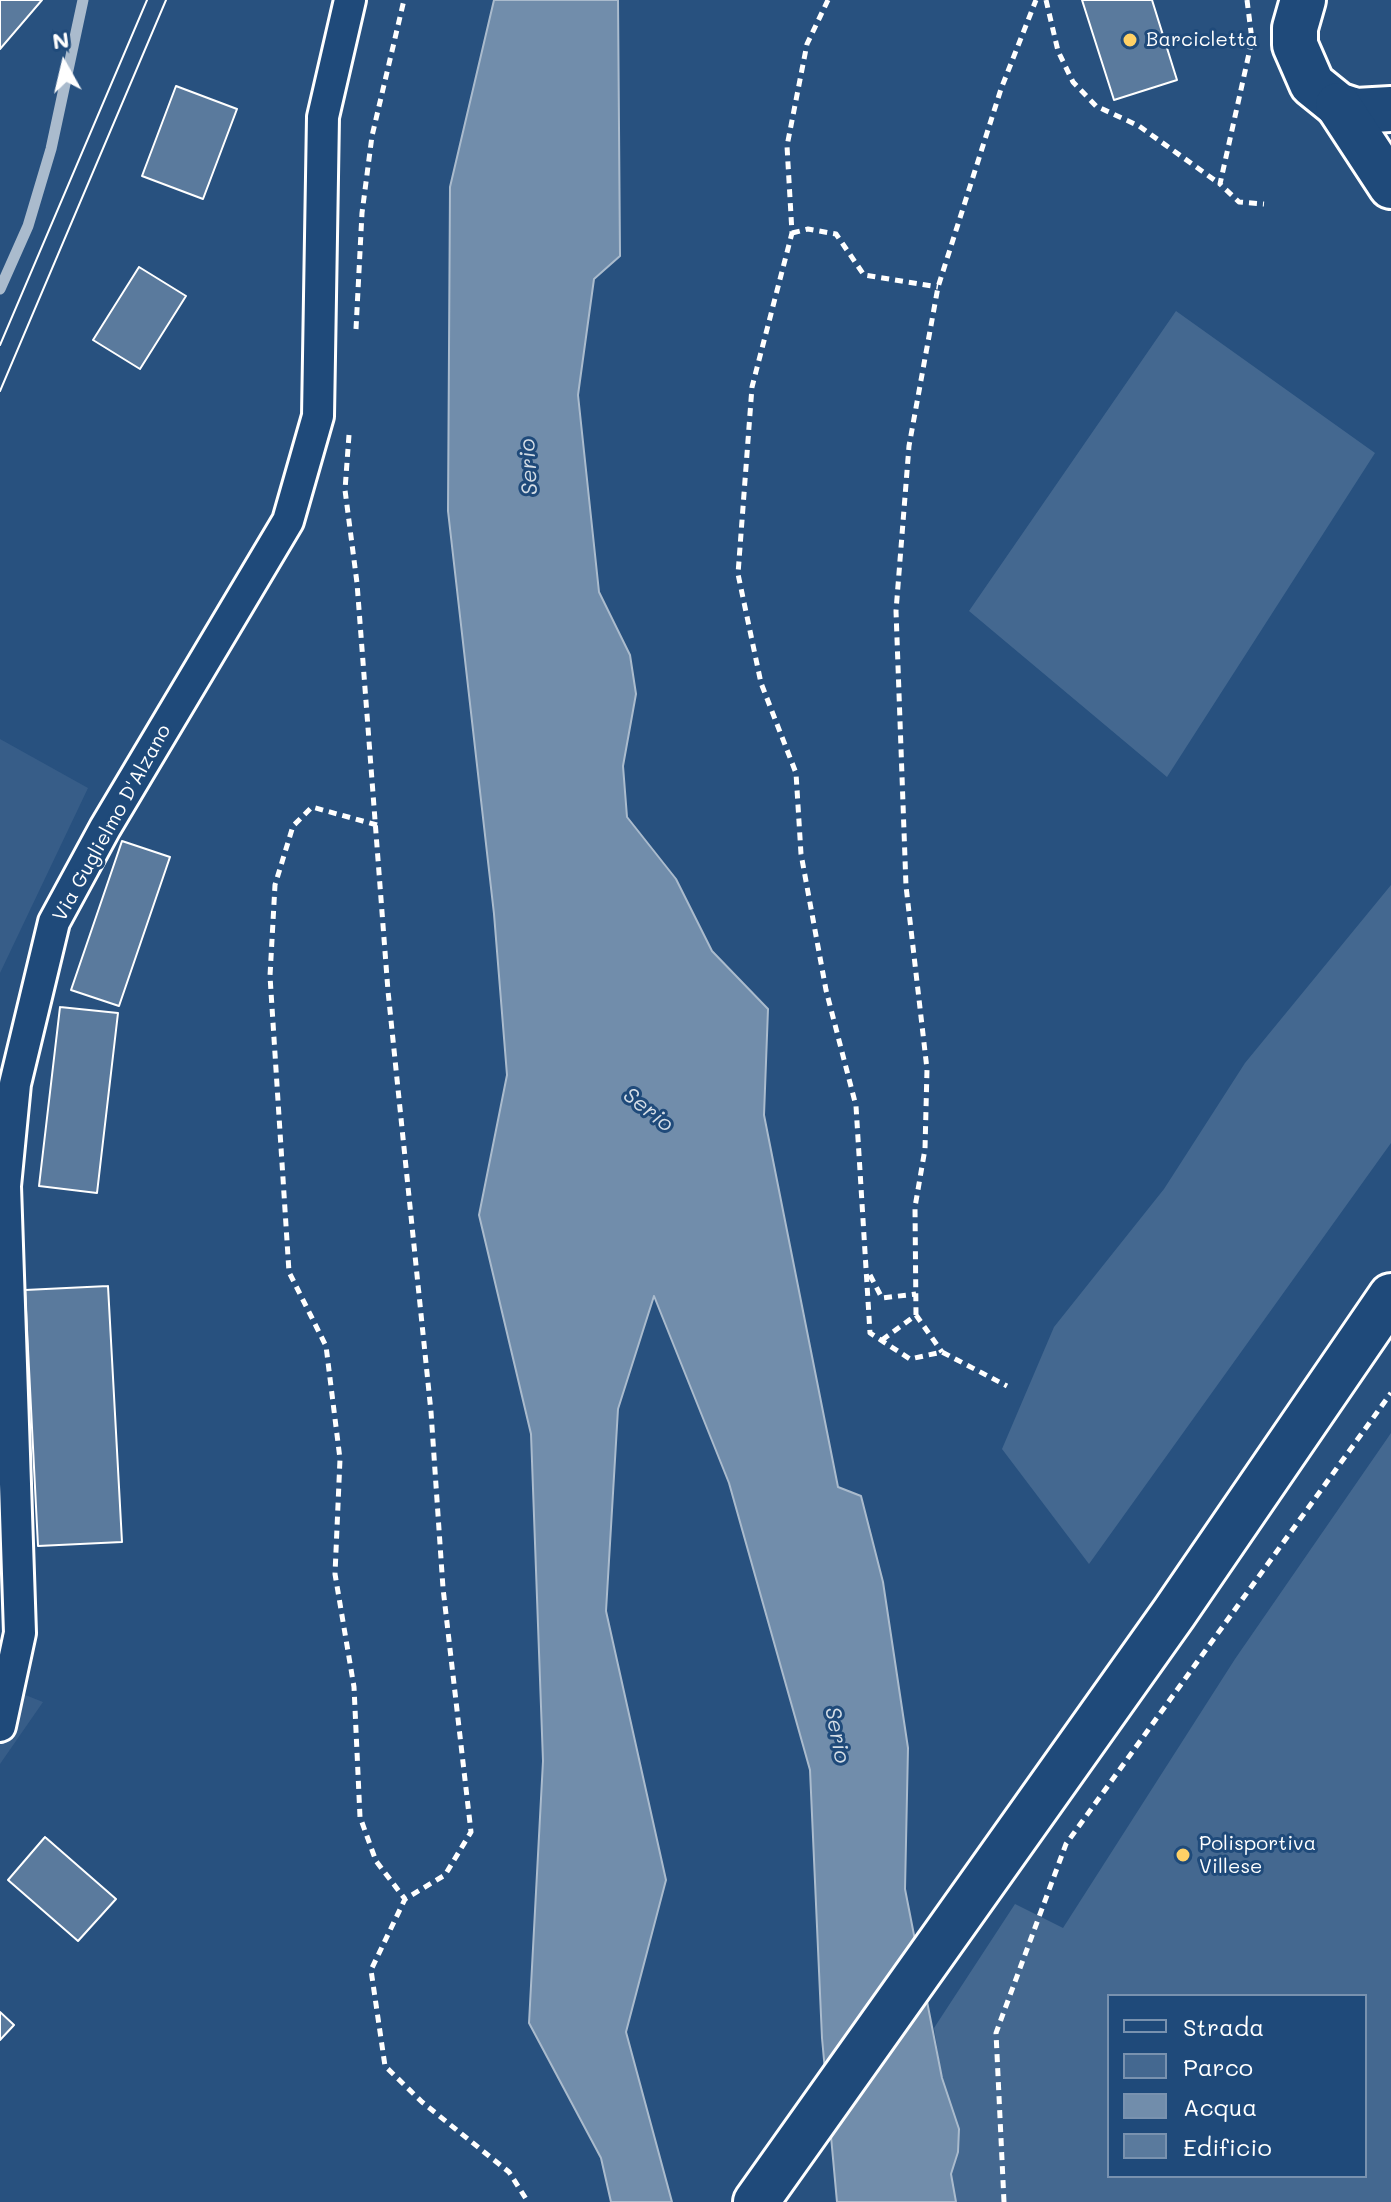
<!DOCTYPE html>
<html>
<head>
<meta charset="utf-8">
<style>
	body { margin:0 }
	#map { position:relative; width:1391px; height:2202px; overflow:hidden; background:#28517f; font-family:Mali,sans-serif }
	canvas { display:block }
	.legend { position:absolute; left:1107px; top:1994px; width:260px; height:184px; box-sizing:border-box; background:#1f4a7a; border:2px solid #7992af; margin:0; padding:10px 14px; list-style:none; font-size:24px; color:#fff }
	.legend li { display:flex; align-items:center; gap:16px; height:40px }
	.legend b { width:40px; border:2px solid #7992af }
	.north { position:absolute; left:24px; top:24px; width:80px; height:80px; -webkit-text-stroke:6px #1f4a7a; paint-order:stroke; rotate:352deg; font-size:22px; font-weight:700; line-height:32px; text-align:center; color:#fff }
	.north::after { content:''; display:block; margin:auto; width:28px; height:36px; background:#fff; clip-path:polygon(50% 0,100% 100%,50% 72%,0 100%) }
</style>
</head>
<body>
<div id="map">
<canvas width="1391" height="2202"></canvas>
<ul class="legend">
<li><b style="height:10px;background:#1f4a7a"></b>Strada</li>
<li><b style="height:22px;background:#446890"></b>Parco</li>
<li><b style="height:22px;background:#718dab"></b>Acqua</li>
<li><b style="height:22px;background:#5a7a9d"></b>Edificio</li>
</ul>
<div class="north">N</div>
</div>
<script>
const c = document.querySelector('canvas').getContext('2d');
c.lineJoin = 'round';
function fillPath(path, color) { c.fillStyle = color; c.fill(path, 'evenodd'); }
const poly = rows => new Path2D(rows.map(r => 'M' + r).join(''));
function stroke(path, color, width, dash) { c.strokeStyle = color; c.lineWidth = width; c.lineCap = dash ? 'butt' : 'round'; c.setLineDash(dash || []); c.stroke(path); }
function drawText(font, color, halo, rows, align = 'center') {
  c.font = font + ' Mali,sans-serif'; c.lineWidth = 6; c.setLineDash([]); c.textBaseline = 'middle'; c.strokeStyle = halo; c.fillStyle = color; for (const [text, x, y, turn = 0] of rows) {
    c.save(); c.translate(x, y); c.rotate((+turn || 0) * Math.PI / 180); c.textAlign = isNaN(turn) ? turn : align; if (halo) c.strokeText(text, 0, 0); c.fillText(text, 0, 0); c.restore();
  }
}
const built = poly([
	[0,739,88,788,0,973],
	[0,1685,43,1702,0,1764]
]);
const green = poly([
	[1176,311,1375,453,1167,777,969,611],
	[1391,885,1391,1143,1089,1564,1002,1449,1054,1327,1164,1189,1245,1063],
	[1391,1433,1391,2202,956,2202,951,2174,958,2152,959,2129,942,2078,934,2028,1015,1904,1063,1928,1235,1659],
	[1109,1996,1365,1996,1365,2176,1109,2176]
]);
const water = poly([
	[494,0,618,0,620,256,594,279,578,395,599,592,630,655,636,694,623,766,627,817,676,879,712,951,768,1009,764,1115,838,1487,861,1496,883,1582,908,1748,905,1889,942,2078,959,2129,958,2152,951,2174,956,2202,837,2202,822,2038,810,1770,729,1483,654,1296,618,1409,606,1611,666,1880,626,2032,672,2202,611,2202,601,2158,529,2023,543,1761,531,1434,479,1215,507,1075,494,914,448,511,450,187,494,0]
]);
const stream = poly([
	[0,289,28,226,51,149,83,0]
]);
const building = poly([
	[0,0,42,0,0,49,0,0],
	[1082,0,1152,0,1177,80,1114,100,1082,0],
	[176,86,237,109,203,199,142,176,176,86],
	[139,267,186,296,140,369,93,340,139,267],
	[122,841,170,857,119,1006,71,990,122,841],
	[60,1007,118,1013,97,1193,39,1186,60,1007],
	[108,1286,122,1542,38,1546,25,1290,108,1286],
	[45,1837,116,1899,78,1941,8,1880,45,1837],
	[0,2012,14,2025,0,2040,0,2012]
]);
const path = poly([
	[828,0,807,44,787,146,792,233,752,387,738,574,761,683,796,773,801,854,826,990,856,1106,870,1333,910,1359,942,1352,1007,1386],
	[1046,0,1058,51,1073,82,1096,106,1139,126,1220,184],
	[1247,0,1252,40,1220,184,1239,202,1264,204],
	[792,233,808,229,836,234,864,275,938,287],
	[356,329,362,213,372,136,404,0],
	[349,435,345,490,357,583,388,991,431,1412,443,1588,471,1832,445,1875,405,1899,371,1970,385,2066,422,2102,509,2172,528,2202],
	[377,825,312,807,293,826,275,885,270,976,289,1272,326,1346,340,1459,335,1574,354,1687,360,1817,376,1861,405,1899],
	[870,1275,882,1298,916,1294],
	[916,1315,942,1352],
	[882,1340,916,1315,915,1207,925,1149,927,1069,906,886,896,611,909,446,938,287,1001,89,1036,0],
	[1004,2202,996,2033,1066,1844,1391,1393]
]);
const street = poly([
	[0,1726,20,1633,5,1186,15,1084,54,922,105,828,288,521,318,416,323,117,350,0]
]);
const secondary = poly([
	[1303,0,1295,28,1295,45,1312,84,1338,105,1356,111,1391,109]
]);
const highway = poly([
	[1338,105,1391,186],
	[756,2202,1174,1613,1391,1296]
]);
const tram = poly([
	[0,345,147,0],
	[0,391,166,0]
]);
const markers = [
	[1130,40,8,"#ffd166"],
	[1183,1855,8,"#ffd166"]
];
const poiNames = [
	["Barcicletta",1146,40],
	["Polisportiva",1199,1844],
	["Villese",1199,1867]
];
const streetNames = [
	["Via Guglielmo D'Alzano",112,823,-61]
];
const waterNames = [
	["Serio",529,467,-93],
	["Serio",648,1110,38],
	["Serio",837,1735,79]
];
fillPath(built, '#375d88');
fillPath(green, '#446890');
fillPath(water, '#718dab');
stroke(water, '#aabbcd', 2);
stroke(stream, '#aabbcd', 11);
fillPath(building, '#5a7a9d');
stroke(building, '#fff', 2);
stroke(street, '#fff', 36);
stroke(secondary, '#fff', 50);
stroke(highway, '#fff', 50);
stroke(path, '#fff', 5, [8, 6]);
stroke(street, '#1f4a7a', 30);
stroke(secondary, '#1f4a7a', 44);
stroke(highway, '#1f4a7a', 44);
stroke(tram, '#fff', 2);
for (const [x, y, r, color] of markers) { const dot = new Path2D(); dot.arc(x, y, r, 0, 2 * Math.PI); c.fillStyle = color; c.fill(dot); stroke(dot, '#1f4a7a', 3); }
drawText('20px', '#fff', '#1f4a7a', poiNames, 'left');
drawText('20px', '#fff', '#1f4a7a', streetNames);
drawText('italic 22px', '#d4dde6', '#1f4a7a', waterNames);
</script>
</body>
</html>
